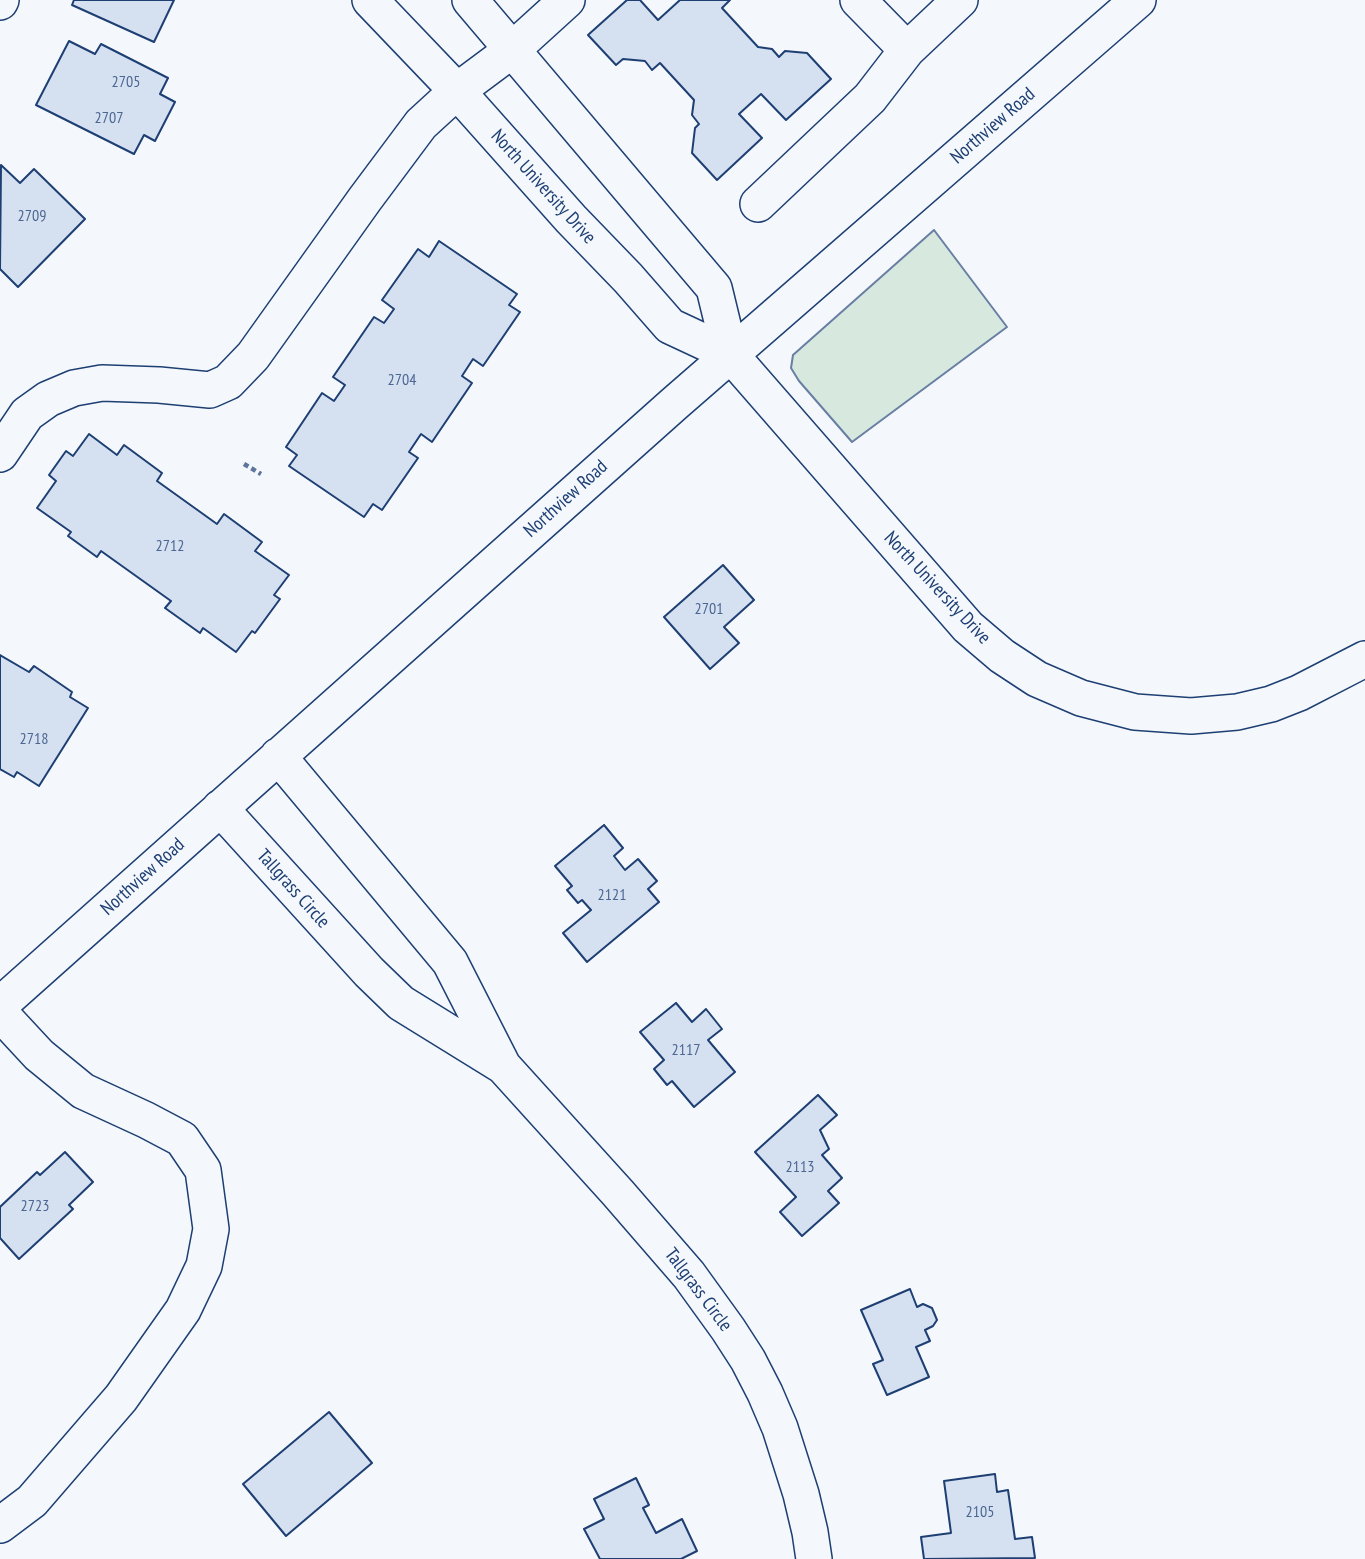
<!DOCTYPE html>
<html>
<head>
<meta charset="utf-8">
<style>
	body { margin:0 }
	canvas { display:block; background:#f4f7fb }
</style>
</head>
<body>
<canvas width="1365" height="1559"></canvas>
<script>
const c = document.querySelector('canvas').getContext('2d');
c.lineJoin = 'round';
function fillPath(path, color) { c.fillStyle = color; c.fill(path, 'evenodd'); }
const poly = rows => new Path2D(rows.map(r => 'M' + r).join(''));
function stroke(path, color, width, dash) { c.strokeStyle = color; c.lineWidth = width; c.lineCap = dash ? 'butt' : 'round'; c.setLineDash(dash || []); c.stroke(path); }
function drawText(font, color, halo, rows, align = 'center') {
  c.font = font + ' "PT Sans Narrow",sans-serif'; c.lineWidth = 5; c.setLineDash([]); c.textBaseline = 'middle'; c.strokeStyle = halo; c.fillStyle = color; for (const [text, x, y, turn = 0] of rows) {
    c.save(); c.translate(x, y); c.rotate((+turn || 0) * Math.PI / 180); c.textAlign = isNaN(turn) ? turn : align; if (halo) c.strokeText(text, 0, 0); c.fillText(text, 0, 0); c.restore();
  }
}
const green = poly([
	[934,230,1007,327,852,442,799,381,791,368,793,355,934,230]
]);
const building = poly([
	[74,0,174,0,154,42,72,5,74,0],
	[627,0,640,0,658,20,680,0,730,0,722,8,758,47,772,49,779,57,785,51,807,53,831,79,786,120,761,94,739,114,762,138,717,180,692,153,695,128,699,124,692,115,694,100,660,63,652,70,645,61,623,59,616,65,588,35,627,0],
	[69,41,95,54,101,44,168,78,160,94,175,102,155,141,144,135,134,154,36,105,69,41],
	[1,165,20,183,34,169,85,219,18,287,0,269,1,165],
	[439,241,517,294,509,305,520,312,483,366,473,359,462,376,472,383,432,442,421,434,409,452,418,458,382,510,373,504,364,517,289,466,297,455,286,447,322,393,334,401,345,385,333,377,374,317,384,323,394,309,382,300,418,249,429,257,439,241],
	[89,434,117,455,124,445,162,473,157,481,217,524,224,514,262,542,255,551,289,575,274,595,280,599,255,633,252,631,236,652,203,628,200,633,165,608,171,601,101,551,97,557,68,536,71,532,37,508,56,481,49,475,66,451,73,456,89,434],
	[723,565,754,600,724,627,739,643,710,669,664,617,723,565],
	[0,655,29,672,34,666,72,692,70,697,88,708,39,786,17,772,14,777,0,769,0,655],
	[604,825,623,848,614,856,625,870,638,859,657,881,648,889,659,902,587,962,563,933,591,910,582,900,578,903,567,890,572,886,555,866,604,825],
	[676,1003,692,1022,706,1009,722,1029,708,1040,735,1072,694,1107,672,1081,667,1085,654,1069,664,1060,640,1032,676,1003],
	[818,1095,837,1115,820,1130,829,1149,822,1155,842,1178,828,1191,839,1203,802,1236,780,1212,796,1197,755,1152,818,1095],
	[65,1152,93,1182,69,1205,73,1209,19,1259,0,1238,0,1207,37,1172,40,1175,65,1152],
	[910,1289,917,1307,923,1304,932,1308,937,1320,933,1326,925,1330,930,1341,916,1347,929,1377,887,1395,873,1364,883,1360,861,1310,910,1289],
	[329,1412,372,1463,286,1536,243,1484,329,1412],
	[995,1474,997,1492,1008,1490,1015,1539,1032,1537,1035,1558,924,1559,921,1537,951,1533,944,1481,995,1474],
	[636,1478,649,1505,643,1508,656,1533,682,1519,697,1551,681,1559,600,1559,584,1529,604,1519,594,1499,636,1478]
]);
const path = poly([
	[244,464,261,474]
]);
const minor = poly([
	[370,0,457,91,571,219,628,278,670,326,730,354,968,627,1002,656,1037,679,1081,698,1135,712,1191,716,1237,712,1271,704,1299,693,1365,659],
	[470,0,714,288,730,354],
	[858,0,907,50,960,0],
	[0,2,1,0],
	[758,204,870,98,907,50],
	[0,454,27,414,48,399,74,388,102,383,159,385,210,390,228,382,253,356,365,199,421,124,457,91,512,50,567,0],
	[278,756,450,962,503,1066,618,1193,689,1275,728,1329,748,1360,765,1393,780,1428,801,1494,810,1532,814,1559],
	[220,808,369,972,401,1003,503,1066],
	[0,1005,674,404,1138,0],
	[0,1013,39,1055,83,1091,146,1120,182,1139,203,1170,211,1229,204,1266,183,1310,121,1398,32,1501,0,1525]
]);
const numberNames = [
	["2705",126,82],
	["2707",109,118],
	["2709",32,216],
	["2704",402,380],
	["2712",170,546],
	["2701",709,609],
	["2718",34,739],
	["2121",612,895],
	["2117",686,1050],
	["2113",800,1167],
	["2723",35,1206],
	["2105",980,1512]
];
const streetNames = [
	["Northview Road",993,126,-41],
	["North University Drive",543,187,48],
	["Northview Road",566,499,-42],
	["North University Drive",937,588,47],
	["Northview Road",143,877,-42],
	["Tallgrass Circle",293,889,48],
	["Tallgrass Circle",698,1290,53]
];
fillPath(green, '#d7e8df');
stroke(green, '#687fa3', 2);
fillPath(building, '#d5e0f0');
stroke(building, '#1d3f73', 2);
stroke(minor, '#1d3f73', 38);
stroke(path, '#5e769c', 4.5, [5, 3.5]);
stroke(minor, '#f4f7fb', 35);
drawText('16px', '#4b6792', null, numberNames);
drawText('19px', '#1d3f73', '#f4f7fb', streetNames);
</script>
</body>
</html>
